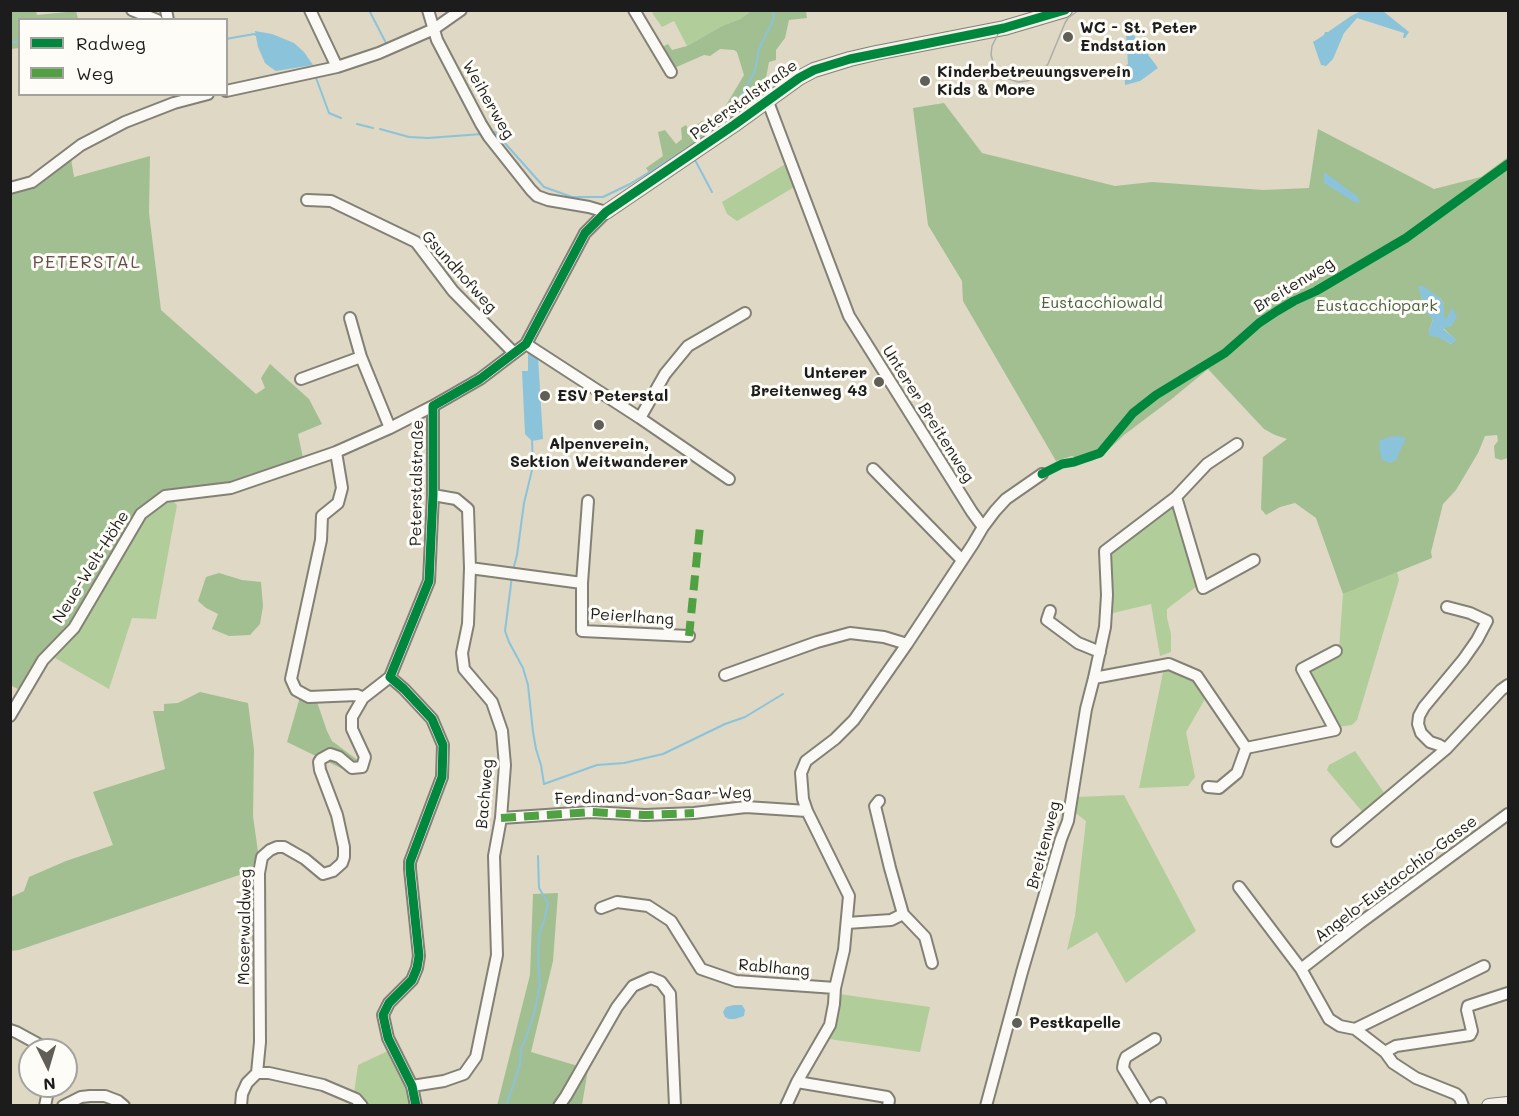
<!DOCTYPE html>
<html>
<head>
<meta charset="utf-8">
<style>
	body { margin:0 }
	#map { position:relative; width:1519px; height:1116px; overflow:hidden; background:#ded8c4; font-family:Mali,sans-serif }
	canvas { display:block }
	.frame { position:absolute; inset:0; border:12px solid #1c1c1c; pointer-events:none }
	.legend { position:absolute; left:18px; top:18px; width:210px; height:78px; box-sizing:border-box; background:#fdfcf7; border:2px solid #a3a29f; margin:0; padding:8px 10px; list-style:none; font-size:18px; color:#1c1c1c }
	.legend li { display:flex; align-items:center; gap:12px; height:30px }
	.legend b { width:30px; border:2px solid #a3a29f }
	.north { position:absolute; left:18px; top:1038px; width:60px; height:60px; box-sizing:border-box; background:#fdfcf7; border:2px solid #a3a29f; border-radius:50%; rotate:175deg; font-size:16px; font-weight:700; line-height:24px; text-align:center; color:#1c1c1c }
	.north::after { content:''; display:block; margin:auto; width:21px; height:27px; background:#605e57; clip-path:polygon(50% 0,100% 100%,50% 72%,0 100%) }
</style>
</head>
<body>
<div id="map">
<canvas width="1519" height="1116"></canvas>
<div class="frame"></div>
<ul class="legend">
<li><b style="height:8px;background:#00873e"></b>Radweg</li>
<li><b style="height:8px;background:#4fa141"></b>Weg</li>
</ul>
<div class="north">N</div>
</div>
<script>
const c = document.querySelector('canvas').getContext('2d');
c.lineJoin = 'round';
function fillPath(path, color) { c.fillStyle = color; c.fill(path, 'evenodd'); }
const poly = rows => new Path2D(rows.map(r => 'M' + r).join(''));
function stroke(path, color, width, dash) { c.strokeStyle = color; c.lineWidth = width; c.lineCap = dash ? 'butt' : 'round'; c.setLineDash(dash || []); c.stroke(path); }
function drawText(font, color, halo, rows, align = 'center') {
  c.font = font + ' Mali,sans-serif'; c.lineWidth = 6; c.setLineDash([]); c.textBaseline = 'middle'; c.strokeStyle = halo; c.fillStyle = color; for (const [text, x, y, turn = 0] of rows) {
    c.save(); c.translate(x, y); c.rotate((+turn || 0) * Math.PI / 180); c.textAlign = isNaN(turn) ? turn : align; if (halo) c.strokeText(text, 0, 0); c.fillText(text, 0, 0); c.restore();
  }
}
const green = poly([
	[658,10,751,11,740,19,722,26,687,46,674,21,662,27,652,13],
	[787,163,796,186,737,221,727,214,722,202],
	[171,501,174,502,177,505,156,619,132,618,109,689,55,658,79,625,149,512,163,503],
	[1170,506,1174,507,1197,586,1167,609,1167,618,1171,634,1171,652,1160,656,1151,604,1109,614,1108,557,1122,542],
	[1397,572,1399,580,1357,720,1352,725,1338,727,1308,669,1339,649,1343,594],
	[1164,668,1189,675,1205,699,1186,732,1195,777,1188,786,1139,788],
	[1355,751,1387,797,1365,815,1327,770,1329,765],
	[1124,795,1196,931,1126,983,1097,932,1067,950,1075,916,1086,821,1073,811,1077,797],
	[839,994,930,1007,920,1052,829,1039,834,1028],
	[390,1050,410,1090,413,1105,369,1105,354,1093,358,1065]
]);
const forest = poly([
	[10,11,36,11,37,15,76,11,78,19,20,20,19,48,11,49],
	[751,11,806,11,807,18,789,20,785,38,776,50,776,60,769,62,766,78,758,84,765,95,753,107,650,174,646,168,663,156,658,132,665,130,676,144,682,139,681,128,686,125,689,130,702,121,708,122,722,112,744,75,737,52,734,50,720,49,710,56,704,55,672,69,662,47,668,44,672,50,687,46,722,26,740,19],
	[944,103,982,153,1115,186,1152,182,1263,190,1309,188,1318,129,1434,189,1481,177,1508,157,1508,458,1501,460,1495,458,1494,446,1498,441,1497,435,1485,436,1478,453,1456,490,1443,504,1431,552,1432,558,1343,594,1316,518,1295,503,1280,507,1266,515,1261,509,1263,457,1287,439,1275,435,1264,429,1208,369,1173,398,1124,435,1105,453,1092,461,1084,462,1072,456,1056,461,963,301,962,281,928,225,913,108],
	[1419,286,1441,299,1444,304,1443,317,1447,319,1452,308,1452,325,1443,328,1456,340,1451,344,1429,331,1433,319,1423,304],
	[150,156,149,213,161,310,256,394,265,388,261,378,270,364,309,399,322,424,298,434,304,463,231,488,165,496,141,514,74,628,20,690,10,685,10,193,38,186,71,159,74,177],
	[219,573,242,580,261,582,263,606,260,624,250,635,229,636,212,629,218,614,206,608,198,601,206,577],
	[200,692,248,703,254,750,253,816,258,852,251,871,19,950,11,951,11,897,24,891,29,877,66,861,113,845,93,792,165,769,153,711,164,711,164,704,178,703],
	[300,697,316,699,327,731,332,741,359,761,351,773,287,742],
	[558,893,553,961,531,1052,588,1069,582,1105,497,1106,530,975,533,894]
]);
const water = poly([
	[1361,11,1383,11,1409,32,1405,38,1403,38,1404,33,1357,18,1344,33,1333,59,1326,66,1321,65,1313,42,1324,35,1325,32,1328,32,1351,16],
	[255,31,272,34,294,43,304,52,313,65,276,71,270,67,265,63,258,47],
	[1132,33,1158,68,1140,81,1125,85,1124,67,1128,64,1126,35],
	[1324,172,1357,196,1361,203,1354,202,1324,183],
	[1418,286,1425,287,1441,299,1444,304,1444,317,1447,318,1452,307,1457,318,1452,325,1443,329,1457,340,1451,344,1438,337,1429,336,1429,331,1433,319,1426,312],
	[531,352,538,357,543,439,532,441,525,434,522,371,528,371,528,353],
	[1398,436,1406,438,1396,460,1391,463,1382,460,1380,452,1379,441,1388,437],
	[734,1005,742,1005,745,1010,744,1016,735,1019,729,1019,725,1017,723,1012,726,1007]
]);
const stream = poly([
	[369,10,387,45],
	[226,39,254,34,256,35],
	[10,43,20,41],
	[315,75,329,113,341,118],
	[357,124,373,128],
	[380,129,409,137,428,138,482,134],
	[491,133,495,132,544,187,572,197,603,197,630,184,699,141,719,124,737,103,755,71,759,49,773,21,774,10],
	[695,160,712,192],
	[513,570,517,555,524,503,533,466,532,440],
	[512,576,505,631,509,642,523,668,528,685,533,732,536,749,541,765,544,784,597,765,624,763,663,754,725,724,745,717,783,694],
	[506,1106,520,1065,521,1048,524,1043,534,1014,540,984,538,961,539,934,544,921,548,903,539,888,538,856]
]);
const street = poly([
	[132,10,157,20],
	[166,10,168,20],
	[310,10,337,67],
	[634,10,671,72],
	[226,91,337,67,379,53,434,29,461,10],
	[768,102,849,316,972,512,983,527],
	[10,188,32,182,81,145,125,122,174,103,208,94],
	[307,200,331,201,416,242,453,291,514,353],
	[350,318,361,357,390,428],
	[526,344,640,418,729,479],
	[301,379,361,357],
	[640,418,665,374,688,346,745,313],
	[336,452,342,488,338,503,322,516,321,540,291,679,296,690,309,697,357,695,363,698],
	[873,469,962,560],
	[1176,497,1203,588,1254,560],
	[588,501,582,583,582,631,689,636],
	[470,568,582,583],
	[1050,611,1047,620,1078,643,1100,652],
	[725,675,817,642,850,633,884,637,907,644],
	[1094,678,1169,664,1197,676,1246,748,1335,730,1302,669,1336,651],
	[10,716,43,660,74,628,141,514,165,496,231,488,304,463,336,452,390,428,433,406],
	[1446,749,1439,745,1430,742,1421,733,1418,724,1419,716,1424,707,1463,660,1477,640,1487,621,1470,613,1447,607],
	[1208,787,1219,788,1237,773,1246,748],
	[879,801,875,806,890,868,903,914],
	[501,818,591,812,645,815,694,813,746,807,807,811],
	[1337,841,1446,749,1501,690,1508,685],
	[1239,887,1301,969,1329,1019,1340,1026,1355,1029,1385,1052,1393,1063,1416,1078,1456,1094,1460,1098,1463,1106],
	[601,908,617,902,648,906,671,921,701,969,736,981,835,988],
	[847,923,891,920,903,914,925,937,932,963],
	[1301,969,1360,923,1508,814],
	[1355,1029,1484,966],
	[10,1030,16,1032,49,1050],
	[1385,1052,1396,1046,1470,1035,1472,1031,1467,1010,1468,1006,1508,993],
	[257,1073,260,1042,259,873,262,857,270,850,277,847,284,847,305,859,323,874,333,871,342,863,344,857,344,847,337,815,320,770,319,762,321,759,330,754,339,757,352,768,362,767,365,757,352,729,352,717,363,698,390,677],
	[797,1082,887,1097,889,1100,888,1106],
	[412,1086,444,1081,464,1074,476,1057,497,955,494,856,501,818,505,765,502,731,492,702,464,669,462,653,468,624,470,568,468,509,456,499,433,495],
	[45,1106,49,1086],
	[63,1106,81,1097,90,1096,105,1096,118,1101,124,1106],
	[241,1106,242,1094,247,1083,257,1073,269,1073,323,1085,356,1099,362,1106],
	[416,1106,412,1086,388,1038,383,1015,389,1003,412,980,417,968,419,956,410,869,410,862,442,777,443,745,432,719,404,689,390,677,429,581,433,495,433,406,480,379,526,344,585,233,606,212,589,207,548,200,537,196,531,190,489,137,481,124,437,40,428,10],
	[559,1106,566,1096,617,1007,633,986,651,978,661,982,670,994,675,1106],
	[786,1106,797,1082,830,1025,834,1004,835,988,844,950,849,896,807,811,803,799,801,773,806,761,835,739,854,720,907,644,973,544,983,527,995,511,1006,499,1042,474],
	[986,1106,1022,972,1061,839,1068,821,1086,709,1094,678,1105,627,1107,595,1105,551,1176,497,1207,464,1237,444],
	[1146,1106,1123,1068,1124,1062,1126,1057,1155,1039],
	[1155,1106,1160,1103,1161,1106]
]);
const secondary = poly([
	[606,212,734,125,799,78,814,70,850,59,876,53,1004,28,1065,10],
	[1489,1106,1508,1104]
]);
const tram = poly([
	[1056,10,1010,25,998,34,992,46,991,55,994,65,1001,74,1009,79,1018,82,1027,81,1039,75,1048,64,1065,23,1068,18,1079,10]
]);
const quiet = poly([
	[689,636,700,526],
	[501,818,591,812,645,815,694,813]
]);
const cycleway = poly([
	[1042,474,1062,464,1074,462,1100,453,1133,413,1156,395,1225,353,1259,323,1277,311,1294,301,1316,291,1406,238,1508,164],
	[416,1106,412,1086,388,1038,383,1015,389,1003,412,980,417,968,419,956,410,869,410,862,442,777,443,745,432,719,404,689,390,677,429,581,433,495,433,406,480,379,526,344,585,233,606,212,734,125,799,78,814,70,850,59,1004,28,1065,10]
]);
const markers = [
	[1068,37,6,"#605e57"],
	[925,81,6,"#605e57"],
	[879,382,6,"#605e57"],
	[545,396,6,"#605e57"],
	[599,425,6,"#605e57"],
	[1017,1023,6,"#605e57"]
];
const poiNames = [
	["WC - St. Peter",1080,28],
	["Endstation",1080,46],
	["Kinderbetreuungsverein",937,72],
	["Kids & More",937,90],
	["Unterer",867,373,"right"],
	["Breitenweg 43",867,391,"right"],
	["ESV Peterstal",557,396],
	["Alpenverein,",599,444,"center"],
	["Sektion Weitwanderer",599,462,"center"],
	["Pestkapelle",1029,1023]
];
const streetNames = [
	["Weiherweg",488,100,60],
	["Peterstalstraße",744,100,-35],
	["Gsundhofweg",459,272,48],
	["Breitenweg",1294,285,-31],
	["Unterer Breitenweg",928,414,58],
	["Peterstalstraße",417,483,-89],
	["Neue-Welt-Höhe",91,567,-58],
	["Peierlhang",632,617,4],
	["Bachweg",485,794,-85],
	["Ferdinand-von-Saar-Weg",653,796,-2],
	["Breitenweg",1044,845,-75],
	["Angelo-Eustacchio-Gasse",1396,879,-37],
	["Moserwaldweg",245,927,-89],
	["Rablhang",774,968,5]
];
const parkNames = [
	["Eustacchiowald",1102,303],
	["Eustacchiopark",1377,306]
];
const neighbourhoodNames = [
	["PETERSTAL",87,262]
];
fillPath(green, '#b1cd9a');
fillPath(forest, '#a2bf91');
fillPath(water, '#8bc3da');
stroke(stream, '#8bc3da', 2);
stroke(street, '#838076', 14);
stroke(secondary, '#838076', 16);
stroke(street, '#faf9f6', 10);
stroke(secondary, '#f4f0e9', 14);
stroke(tram, '#adaca9', 1.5);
stroke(quiet, '#4fa141', 8, [15, 8]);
stroke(cycleway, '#00873e', 9);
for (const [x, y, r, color] of markers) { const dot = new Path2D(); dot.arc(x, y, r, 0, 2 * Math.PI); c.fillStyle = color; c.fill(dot); stroke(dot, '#fdfcf7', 2); }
drawText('bold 16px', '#1c1c1c', '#fdfcf7', poiNames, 'left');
drawText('16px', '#1c1c1c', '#fdfcf7', streetNames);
drawText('16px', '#495f41', '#fdfcf7', parkNames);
c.letterSpacing = '1.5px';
drawText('18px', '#644b4a', '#fdfcf7', neighbourhoodNames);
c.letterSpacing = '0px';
</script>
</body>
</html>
